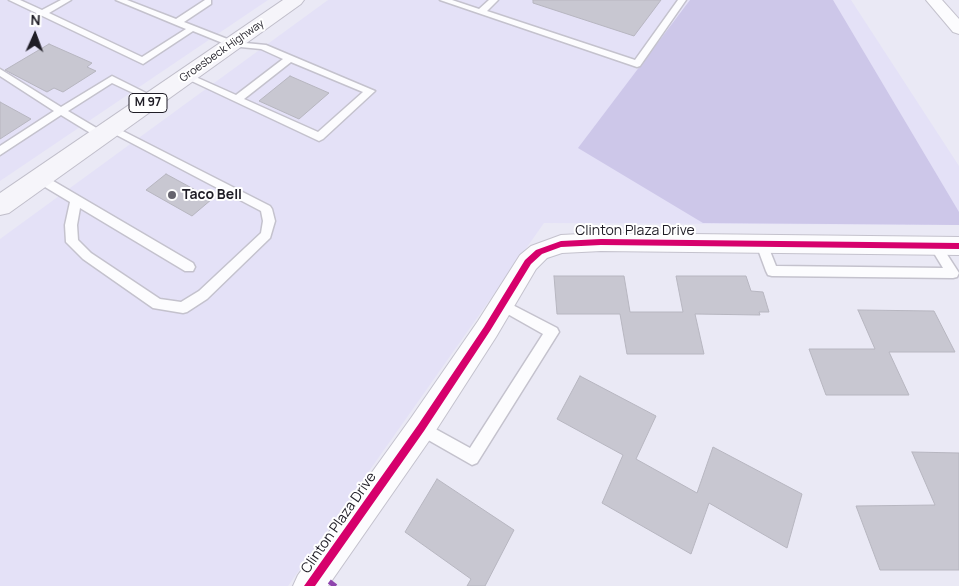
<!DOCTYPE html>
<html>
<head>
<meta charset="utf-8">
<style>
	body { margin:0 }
	#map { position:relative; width:959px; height:586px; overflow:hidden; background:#eae9f5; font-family:Manrope,sans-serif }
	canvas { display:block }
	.north { position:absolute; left:10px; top:10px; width:50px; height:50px; -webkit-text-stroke:4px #fff; paint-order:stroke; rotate:2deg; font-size:14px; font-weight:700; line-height:20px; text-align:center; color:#1f1d26 }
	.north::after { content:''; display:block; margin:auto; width:18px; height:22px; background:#1f1d26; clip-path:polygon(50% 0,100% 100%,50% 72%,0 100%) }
</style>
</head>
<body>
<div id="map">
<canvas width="959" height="586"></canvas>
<div class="north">N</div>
</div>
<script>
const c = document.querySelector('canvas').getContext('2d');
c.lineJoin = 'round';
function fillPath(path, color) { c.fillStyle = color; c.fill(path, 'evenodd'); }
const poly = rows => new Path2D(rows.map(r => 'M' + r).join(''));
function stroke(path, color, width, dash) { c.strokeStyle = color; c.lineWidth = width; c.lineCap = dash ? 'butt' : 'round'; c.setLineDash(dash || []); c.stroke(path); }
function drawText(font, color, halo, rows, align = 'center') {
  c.font = font + ' Manrope,sans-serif'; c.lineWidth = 4; c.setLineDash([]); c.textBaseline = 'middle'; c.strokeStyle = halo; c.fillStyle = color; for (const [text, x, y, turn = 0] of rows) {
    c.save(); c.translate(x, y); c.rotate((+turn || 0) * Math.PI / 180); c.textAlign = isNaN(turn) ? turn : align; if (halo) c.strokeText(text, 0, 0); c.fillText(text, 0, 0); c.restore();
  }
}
const built = poly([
	[0,0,268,0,0,181],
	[328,0,851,0,959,166,959,225,544,223,288,586,0,586,0,239]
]);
const green = poly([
	[690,0,833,0,959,212,959,225,703,223,578,148]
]);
const building = poly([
	[533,0,661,0,634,36,533,3,533,0],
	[49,44,92,63,87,67,96,71,63,92,54,88,47,92,5,70,49,44],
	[290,76,329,93,299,119,259,101,290,76],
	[0,102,31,119,0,139,0,102],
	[166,174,212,199,192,216,146,190,166,174],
	[554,276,624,276,630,312,683,312,676,276,746,276,751,291,763,292,769,312,759,312,760,315,695,314,704,354,627,354,620,314,557,314,554,276],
	[858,310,934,311,955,352,889,352,909,395,826,395,809,349,875,349,858,310],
	[580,376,656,416,636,459,697,493,713,447,802,494,787,548,709,503,691,554,602,503,623,455,557,419,580,376],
	[912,452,959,453,959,570,880,570,856,506,935,505,912,452],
	[437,479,514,530,485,586,467,586,471,579,405,532,437,479]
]);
const service = poly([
	[9,0,20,0,42,10,61,0,71,0,49,13,142,57,186,29,116,0,127,0,176,19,205,0,211,0,211,4,184,22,235,42,266,45,375,91,323,139,319,141,181,76,186,73,189,74,236,95,283,59,261,49,230,46,193,31,143,64,9,0],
	[291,62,363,92,318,132,244,99,291,62],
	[440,0,452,0,479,9,489,0,498,0,487,11,635,60,678,0,686,0,640,66,637,67,440,0],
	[0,69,61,107,112,76,158,99,153,102,150,101,112,83,68,111,105,133,105,137,97,137,61,115,0,155,0,146,54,111,0,76,0,69],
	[111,125,270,206,272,209,275,221,270,238,207,299,187,312,183,313,153,308,83,259,66,242,65,225,70,202,35,181,34,178,35,175,43,175,193,263,195,267,193,271,185,271,80,208,77,225,78,240,91,253,160,299,181,302,199,291,261,233,263,221,261,211,107,130,107,126,111,125],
	[762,239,766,241,776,266,943,268,929,245,931,242,935,240,939,242,959,273,957,277,953,278,772,276,768,275,766,271,756,244,758,241,762,239],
	[501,299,557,328,559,332,477,463,472,465,416,433,414,428,416,423,421,421,470,448,543,334,497,308,495,304,497,300,501,299]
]);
const minor = poly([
	[926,0,942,0,959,19,959,34,953,32,926,0],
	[601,233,959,237,959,255,601,251,562,253,547,258,536,269,496,337,431,438,328,586,293,586,298,575,411,418,478,321,520,255,531,246,561,235,601,233]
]);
const primary = poly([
	[283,0,304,0,301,4,9,213,0,215,0,193,283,0]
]);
const quiet = poly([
	[331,586,334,582]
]);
const cycleway = poly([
	[601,239,959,243,959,249,601,245,561,247,542,254,531,264,490,331,424,431,315,586,304,586,418,425,484,327,525,260,536,250,561,241,601,239]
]);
const markers = [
	[172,195,5,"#66646e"]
];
const farStreetnames = [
	["Groesbeck Highway",222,51,-35]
];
const shields = [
	[148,103,38]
];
const shieldNames = [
	["M 97",148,103]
];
const poiNames = [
	["Taco Bell",182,195]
];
const streetNames = [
	["Clinton Plaza Drive",635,231],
	["Clinton Plaza Drive",339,523,-55]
];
fillPath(built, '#e4e1f7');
fillPath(green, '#cdc7e9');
fillPath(building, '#c8c7d1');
stroke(building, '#b7b6c0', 1);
stroke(service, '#c4c2cd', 3);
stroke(minor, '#c4c2cd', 2);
stroke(primary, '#c0beca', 2);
fillPath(service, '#fcfcfe');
fillPath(minor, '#fcfcfe');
fillPath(primary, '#f6f5fa');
stroke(quiet, '#8e44ad', 8, [15, 8]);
fillPath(cycleway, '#d6006c');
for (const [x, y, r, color] of markers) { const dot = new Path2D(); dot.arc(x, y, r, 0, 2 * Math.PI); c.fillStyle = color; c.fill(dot); stroke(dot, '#fff', 2); }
drawText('11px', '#1f1d26', '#fff', farStreetnames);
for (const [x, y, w] of shields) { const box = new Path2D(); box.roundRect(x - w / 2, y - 9.5, w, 19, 4); c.fillStyle = '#fff'; c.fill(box); stroke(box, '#1f1d26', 1); }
drawText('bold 12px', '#1f1d26', null, shieldNames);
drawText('bold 14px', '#1f1d26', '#fff', poiNames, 'left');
drawText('14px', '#1f1d26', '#fff', streetNames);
</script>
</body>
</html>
